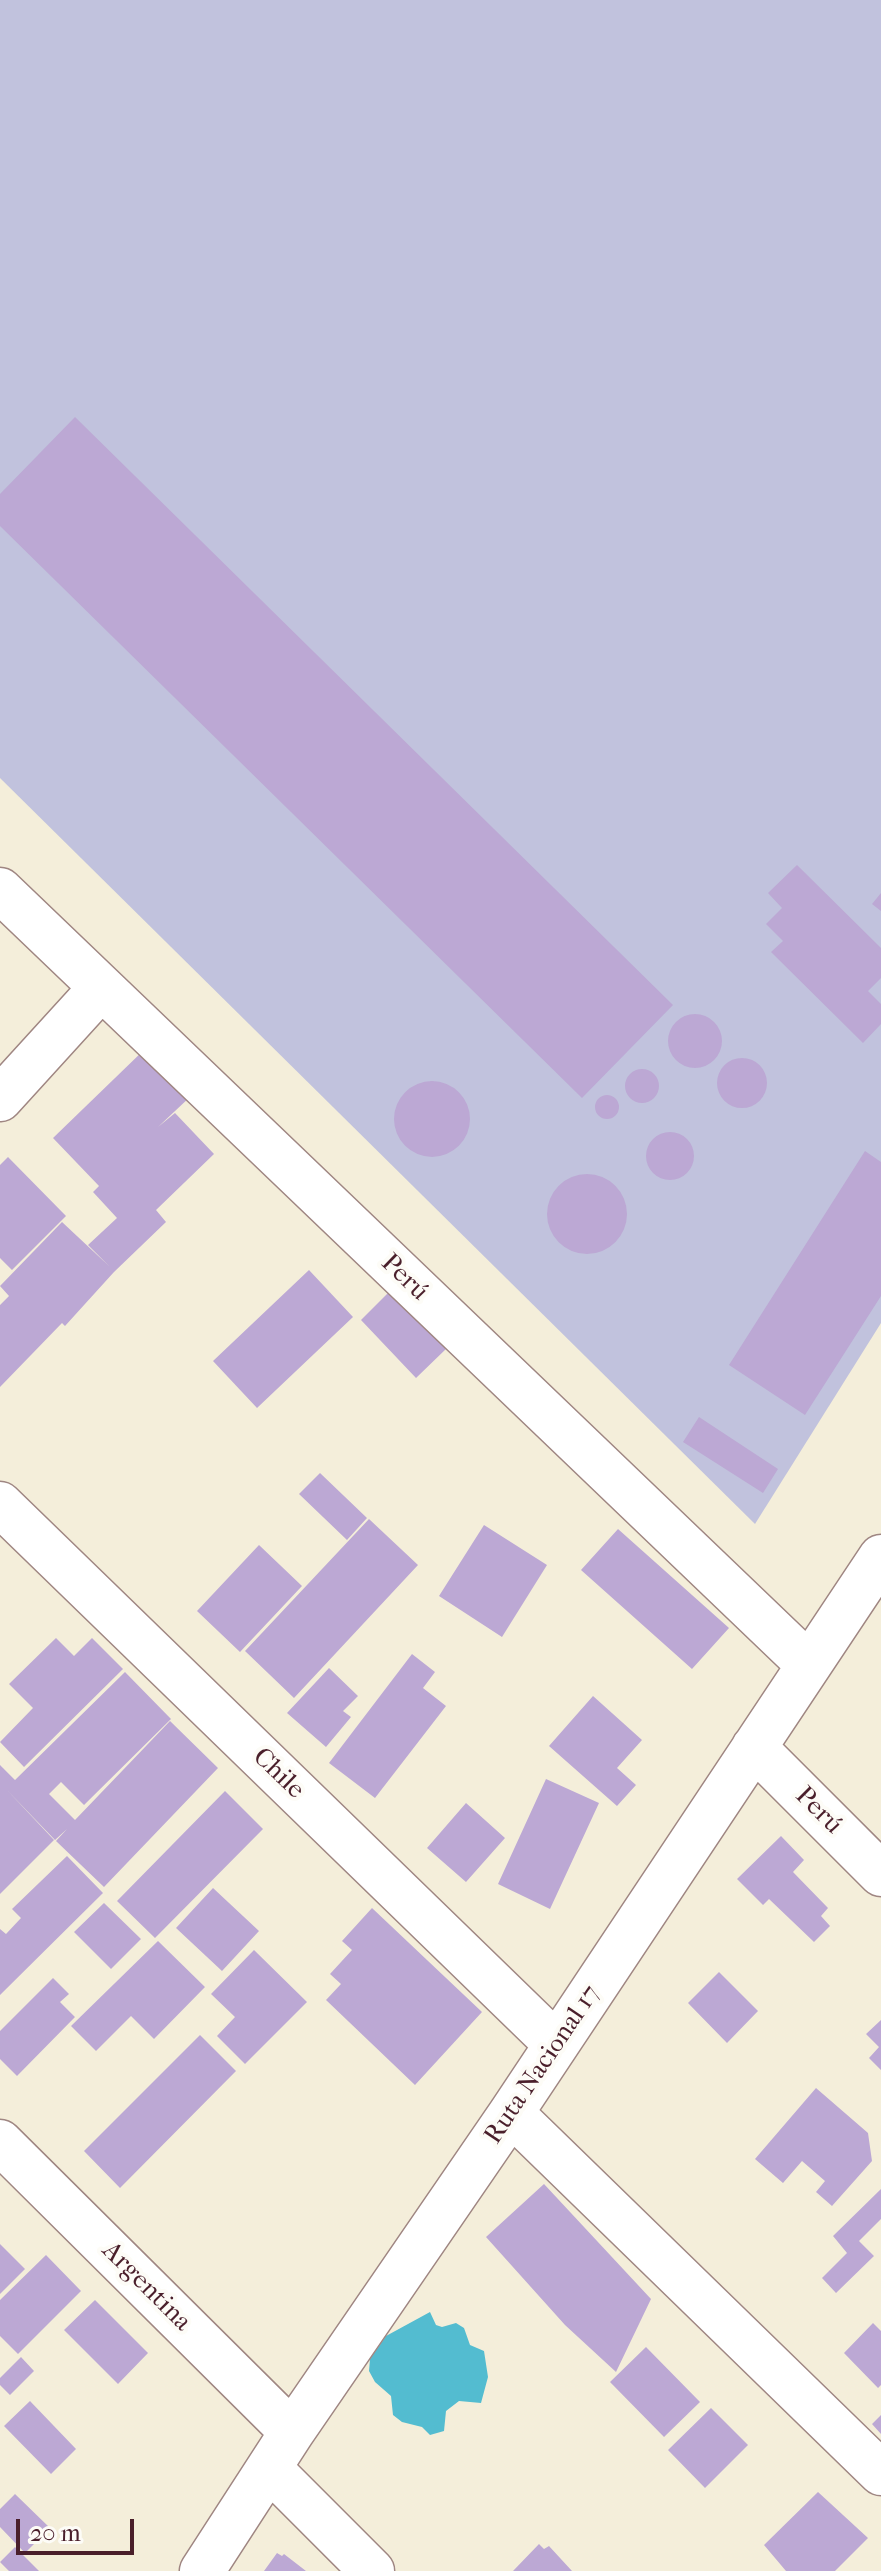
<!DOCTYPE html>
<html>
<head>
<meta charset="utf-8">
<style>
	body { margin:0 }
	#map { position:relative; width:881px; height:2571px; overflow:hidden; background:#f4eeda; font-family:"IM FELL French Canon",serif }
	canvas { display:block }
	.scale { position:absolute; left:16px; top:2519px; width:118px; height:36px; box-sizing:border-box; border:4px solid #4a1f2b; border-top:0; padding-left:10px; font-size:24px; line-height:28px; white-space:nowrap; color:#4a1f2b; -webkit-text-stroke:6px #fdfcf7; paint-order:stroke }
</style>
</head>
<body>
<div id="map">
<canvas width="881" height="2571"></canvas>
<div class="scale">20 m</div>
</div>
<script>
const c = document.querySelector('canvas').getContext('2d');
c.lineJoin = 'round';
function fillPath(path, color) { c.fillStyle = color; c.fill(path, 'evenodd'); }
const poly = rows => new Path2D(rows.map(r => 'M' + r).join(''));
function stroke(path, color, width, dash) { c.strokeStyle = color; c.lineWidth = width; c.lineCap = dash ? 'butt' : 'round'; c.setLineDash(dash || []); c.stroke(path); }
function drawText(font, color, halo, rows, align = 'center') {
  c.font = font + ' "IM FELL French Canon",serif'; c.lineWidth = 8; c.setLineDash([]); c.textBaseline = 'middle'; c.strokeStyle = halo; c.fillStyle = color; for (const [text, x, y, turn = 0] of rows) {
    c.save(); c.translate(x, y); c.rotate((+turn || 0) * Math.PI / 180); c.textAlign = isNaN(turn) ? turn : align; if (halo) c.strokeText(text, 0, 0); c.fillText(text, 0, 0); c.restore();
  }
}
const industrial = poly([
	[0,0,881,0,881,1323,755,1524,0,778]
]);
const water = poly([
	[430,2312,436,2325,442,2327,456,2323,464,2328,470,2345,484,2351,488,2377,481,2403,459,2401,446,2411,444,2431,430,2435,422,2427,402,2422,393,2415,391,2396,375,2382,369,2371,370,2359,386,2336]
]);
const building = poly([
	[75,417,673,1005,582,1098,0,526,0,494],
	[797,865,881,948,881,978,868,991,881,1004,881,1024,863,1043,771,952,783,941,766,924,782,908,768,893],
	[881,893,881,911,872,904],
	'668 1041a27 27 0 1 1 54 0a27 27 0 1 1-54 0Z',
	[146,1048,191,1096,158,1127,175,1113,214,1154,156,1210,166,1222,114,1272,65,1326,62,1323,0,1387,0,1305,9,1296,0,1286,62,1222,109,1266,88,1245,117,1218,93,1192,99,1186,53,1138],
	'717 1083a25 25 0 1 1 50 0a25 25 0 1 1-50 0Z',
	'625 1086a17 17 0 1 1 34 0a17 17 0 1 1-34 0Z',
	'394 1119a38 38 0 1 1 76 0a38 38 0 1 1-76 0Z',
	'595 1107a12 12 0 1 1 24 0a12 12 0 1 1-24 0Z',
	'646 1156a24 24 0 1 1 48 0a24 24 0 1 1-48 0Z',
	[865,1151,881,1162,881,1296,805,1415,729,1365],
	[8,1157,66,1216,12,1270,0,1258,0,1165],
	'547 1214a40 40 0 1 1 80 0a40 40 0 1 1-80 0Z',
	[309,1270,353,1317,257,1408,213,1361],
	[390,1291,446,1349,416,1378,361,1320],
	[699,1417,778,1469,763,1493,683,1442],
	[320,1473,367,1518,347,1540,299,1494],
	[369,1519,418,1565,294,1698,245,1651],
	[484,1525,547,1565,502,1637,439,1596],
	[618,1529,729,1628,692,1669,581,1570],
	[259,1545,302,1586,240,1652,197,1611],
	[56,1638,74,1656,92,1638,123,1669,24,1767,0,1742,33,1708,9,1684],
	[412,1654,435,1672,423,1688,446,1706,375,1798,329,1763],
	[329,1668,358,1696,343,1711,351,1717,326,1747,287,1713],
	[125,1672,171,1719,84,1805,61,1782,49,1794,75,1820,170,1721,218,1768,104,1887,56,1841,67,1829,55,1840,6,1789,54,1840,0,1894,0,1765,15,1780],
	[593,1696,642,1740,617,1768,636,1785,617,1806,549,1746],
	[546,1779,599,1803,550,1909,498,1884],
	[225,1791,263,1829,155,1938,117,1901],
	[466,1803,505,1838,466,1882,427,1848],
	[781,1836,804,1860,793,1872,828,1908,821,1916,830,1926,814,1942,769,1899,763,1905,737,1879],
	[67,1856,103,1893,0,1995,0,1929,6,1934,21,1918,12,1909],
	[213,1888,259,1931,222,1971,176,1928],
	[104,1903,141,1939,111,1969,74,1932],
	[372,1908,482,2012,415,2085,326,2000,341,1984,330,1974,352,1950,342,1941],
	[158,1941,205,1987,154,2039,131,2016,96,2051,71,2026],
	[254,1950,307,2002,245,2064,217,2036,235,2017,211,1994],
	[719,1972,758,2011,727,2043,688,2003],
	[53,1978,69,1994,60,2002,75,2017,17,2076,0,2059,0,2031],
	[881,2020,881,2070,869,2058,879,2047,866,2034],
	[200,2035,236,2071,120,2188,84,2151],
	[816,2088,868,2133,872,2161,832,2206,816,2192,825,2181,802,2161,783,2183,755,2159],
	[544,2184,651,2299,616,2372,565,2325,486,2237],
	[881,2189,881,2219,859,2241,874,2256,836,2293,822,2278,847,2253,833,2236],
	[0,2244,25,2269,0,2294],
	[46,2255,81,2291,18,2354,0,2336,0,2300],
	[95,2300,148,2353,118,2384,64,2330],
	[873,2323,881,2331,881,2385,878,2388,844,2353],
	[646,2347,700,2402,664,2437,610,2382],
	[21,2357,34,2371,10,2395,0,2385,0,2378],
	[30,2401,76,2449,51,2474,4,2426],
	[711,2408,748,2445,705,2488,668,2450],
	[881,2415,881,2434,872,2424],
	[818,2492,868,2538,835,2571,786,2571,764,2545],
	[15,2494,50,2528,25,2553,0,2527,0,2509],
	[539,2544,544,2549,549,2546,572,2571,513,2571],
	[15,2547,39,2571,9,2571,0,2562],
	[277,2553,282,2556,284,2554,306,2571,264,2571]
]);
const minor = poly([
	[0,890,809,1665],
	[0,1099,101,988],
	[0,1504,556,2044],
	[754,1747,881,1874],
	[511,2113,881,2473],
	[0,2142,292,2432],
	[269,2468,372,2571],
	[202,2571,292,2432,511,2113,881,1557]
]);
const streetNames = [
	["Perú",404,1278,44],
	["Chile",278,1774,44],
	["Perú",818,1811,45],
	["Ruta Nacional 17",543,2065,-56],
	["Argentina",146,2287,45]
];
fillPath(industrial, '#c1c2dd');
fillPath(water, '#53bcd0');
fillPath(building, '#bca8d4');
stroke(minor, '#9f8682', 47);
stroke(minor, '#fff', 44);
drawText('26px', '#4a1f2b', '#fdfcf7', streetNames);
</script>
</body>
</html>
